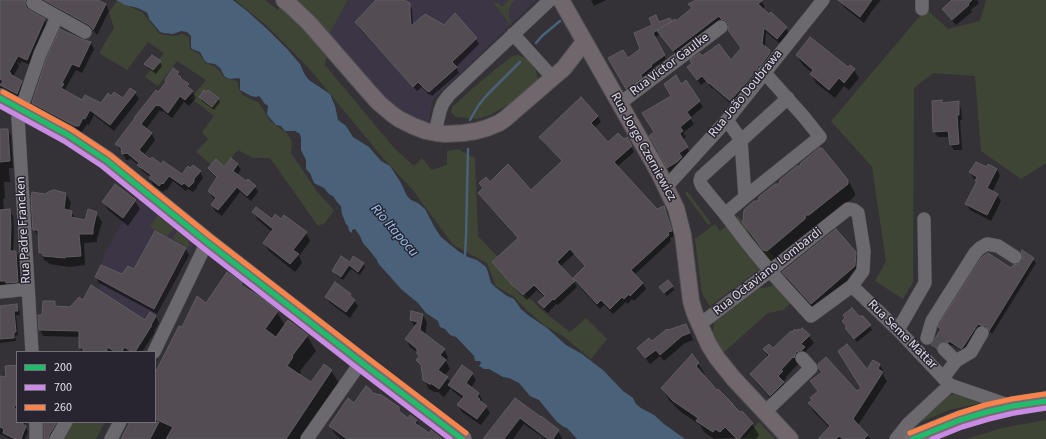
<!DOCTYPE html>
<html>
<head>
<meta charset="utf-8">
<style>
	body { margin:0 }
	#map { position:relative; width:1046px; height:439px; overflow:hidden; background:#343237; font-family:"Source Sans 3",sans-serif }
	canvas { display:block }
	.legend { position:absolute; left:16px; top:351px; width:140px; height:72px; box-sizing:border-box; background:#292530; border:1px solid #726f78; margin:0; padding:5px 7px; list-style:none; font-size:12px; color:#e0dde5 }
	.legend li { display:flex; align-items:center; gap:8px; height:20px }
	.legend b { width:20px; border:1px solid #726f78 }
</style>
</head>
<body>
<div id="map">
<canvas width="1046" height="439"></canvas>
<ul class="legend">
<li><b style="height:5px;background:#20bc6c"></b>200</li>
<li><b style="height:5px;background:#ca8be6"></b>700</li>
<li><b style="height:5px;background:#f8844c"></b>260</li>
</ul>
</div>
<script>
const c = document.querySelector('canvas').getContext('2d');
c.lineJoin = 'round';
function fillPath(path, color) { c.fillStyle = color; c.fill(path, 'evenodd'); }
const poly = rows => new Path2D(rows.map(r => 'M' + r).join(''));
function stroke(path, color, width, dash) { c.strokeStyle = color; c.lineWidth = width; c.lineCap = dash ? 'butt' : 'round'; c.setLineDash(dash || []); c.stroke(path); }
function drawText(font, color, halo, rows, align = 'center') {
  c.font = font + ' "Source Sans 3",sans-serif'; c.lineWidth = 3; c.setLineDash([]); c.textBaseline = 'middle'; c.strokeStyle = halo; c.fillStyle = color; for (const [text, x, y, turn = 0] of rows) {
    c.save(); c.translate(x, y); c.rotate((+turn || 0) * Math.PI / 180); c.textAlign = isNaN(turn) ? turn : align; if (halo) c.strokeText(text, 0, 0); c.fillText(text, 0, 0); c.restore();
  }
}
const built = poly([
	[348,0,536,0,463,71,433,99,428,124,411,118,386,98,330,38,331,31],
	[140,198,195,241,152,324,135,352,91,304,109,269,101,265,105,253,127,213]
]);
const green = poly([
	[235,0,265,0,278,10,284,0,348,0,331,31,325,65,395,149,414,166,422,158,432,170,447,165,447,151,458,149,475,158,478,236,498,257,508,278,544,312,570,332,586,318,607,339,591,359,563,336,545,326,529,312,513,296,496,286,487,263,453,245,412,189,383,158,307,66,266,25],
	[509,0,515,0,512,3,509,10,509,17,512,24,511,25,494,4,495,3,498,3,502,7],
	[986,0,1046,0,1046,163,1021,179,981,151,975,76,933,73,914,88,913,282,903,299,875,281,886,261,872,167,831,121,926,9,948,29,980,21],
	[117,1,142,12,160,34,175,36,182,34,189,37,190,49,199,54,206,63,216,67,225,78,237,81,239,90,243,95,259,103,271,122,287,133,292,142,291,153,318,193,334,210,325,223,318,226,270,158,253,158,238,150,220,172,196,152,208,139,202,132,214,116,191,98,206,80,177,61,158,86,145,77,164,53,148,42,127,70,99,53,114,28,109,12],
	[518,55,527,59,536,71,538,79,513,102,490,115,477,119,456,117,451,112,452,107,480,82,512,56],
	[687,191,711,223,708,225,685,193],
	[158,215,174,228,167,237,150,227],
	[738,216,775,258,710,306,707,302,702,293,695,239,715,224,720,231],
	[177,231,190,242,187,248,173,239],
	[776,284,791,303,783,310,768,313,723,353,718,345,713,332,714,322,717,317,755,287,761,288,769,287],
	[955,394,981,403,949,410,917,424,949,395],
	[1046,420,1046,439,966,439,1002,428],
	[71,422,105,422,96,439,63,439],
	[759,422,775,439,743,439]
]);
const water = poly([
	[116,0,233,0,247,11,267,29,287,49,300,64,305,75,309,80,330,94,335,106,338,120,346,126,353,137,369,147,381,161,390,166,401,183,407,196,411,200,418,203,425,209,435,228,441,237,458,251,468,257,477,260,486,267,488,272,491,283,495,287,507,296,514,299,521,309,528,315,547,328,566,345,582,354,604,371,623,391,633,398,636,404,641,408,654,415,664,424,685,439,577,439,567,428,564,427,557,422,539,400,530,396,519,383,509,378,503,377,489,369,484,369,481,367,479,366,481,363,480,361,475,361,474,356,460,341,456,337,450,335,445,329,440,327,438,321,426,313,418,303,401,289,378,263,377,260,370,251,363,243,360,236,355,229,352,230,352,233,349,231,348,226,346,224,342,214,341,206,337,202,333,196,329,194,324,188,314,183,310,173,306,169,306,160,301,150,301,139,300,134,295,131,285,131,281,126,276,125,269,117,267,114,268,106,264,103,261,98,259,96,256,97,251,96,240,90,240,79,238,78,230,79,225,77,222,72,221,69,215,64,208,63,205,61,200,52,192,49,191,47,191,36,187,32,181,31,173,34,164,33,160,32,151,21,149,19,148,14,146,12,138,8,125,5]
]);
const shadow = poly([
	[0,0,96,0,106,5,109,11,97,35,94,31,41,2,29,6,28,11,44,19,48,26,30,65,21,61,20,64,17,62,19,66,13,77,21,82,25,88,20,100,0,88],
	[377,0,402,0,409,4,412,9,413,26,444,26,455,15,476,39,479,44,456,67,459,73,432,96,430,94,429,95,422,87,417,91,359,28,356,22],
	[591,0,606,0,594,6],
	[698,0,761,0,765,7,762,9,769,16,771,14,786,28,789,34,780,44,766,32,765,48,769,51,772,57,733,106,713,88,712,89,706,81,701,85,688,68,702,57,731,61,742,49,729,30,730,26,726,25,677,56,660,34,655,38,666,59,652,69,653,71,629,93,610,59,628,60,642,49,659,23,670,19,672,23,676,22,692,9,689,4],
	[843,0,881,0,870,13,870,14,864,23,845,8,841,2],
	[954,0,977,0,979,3,971,10,972,12,956,25,947,15,943,9],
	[81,40,91,43,94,49,82,73,76,70,65,89,67,91,83,101,101,104,111,97,123,99,135,93,139,99,114,131,94,115,89,125,87,124,82,132,79,132,37,109,33,103],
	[797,56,854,70,859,78,849,90,844,86,835,98,816,83,811,74,812,73,802,64],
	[160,62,162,66,156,74,148,68,146,64],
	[178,73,181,79,188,85,196,98,189,106,184,102,172,118,163,111,162,112,160,110,146,129,152,134,155,140,144,155,150,161,161,165,182,175,190,169,200,171,203,178,197,186,197,188,193,192,188,189,186,191,173,181,167,190,166,189,163,192,153,185,150,179,151,177,142,171,138,165,131,159,126,160,122,152,120,150,116,144,159,93],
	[680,85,699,101,703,107,690,118,694,124,683,133,686,137,683,139,683,141,691,154,682,159,685,164,671,174,660,153,655,133,672,96],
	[200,97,218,98,220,102,214,110,202,101],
	[581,99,598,117,601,122,594,128,608,144,624,141,627,139,634,152,617,167,657,210,664,208,667,213,674,236,670,238,671,241,634,275,643,284,646,289,634,301,632,299,628,304,626,302,613,314,604,305,600,309,576,283,574,278,585,267,574,254,560,267,575,283,577,287,558,305,556,304,548,313,543,308,540,302,545,297,537,290,527,300,517,291,496,267,493,262,518,239,482,198,479,193,483,189,480,184,490,183,531,191,562,162,543,142,540,137],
	[942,101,943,104,958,102,961,108,962,120,960,120,962,150,954,150,950,144,950,137,938,137,934,132],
	[0,128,1,128,2,130,8,130,11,136,13,168,9,168,10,182,4,182,5,198,3,199,4,210,9,210,13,216,14,232,13,252,16,252,19,258,21,288,0,287],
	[231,160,238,165,241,170,237,175,247,182,255,186,258,192,251,201,240,192,222,216,215,211,212,206,216,200,212,197,209,191,218,179,213,174,209,168,224,168],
	[987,168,997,169,1000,176,992,192,997,195,1001,201,991,221,970,210,966,204,977,182,974,179,970,172],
	[848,180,855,193,855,196,817,227,812,227,812,231,771,262,750,235,743,222],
	[66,194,71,203,69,211,71,212,76,219,86,221,96,213,102,222,97,239,97,242,84,243,85,265,69,267,49,264,47,261,45,261,40,252,39,238,34,230,45,195],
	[135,201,140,209,128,226,108,210,103,202],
	[253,212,272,220,281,220,306,233,310,241,299,256,302,263,295,272,269,251,264,243,272,232,258,220],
	[156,232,186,249,189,255,157,314,99,283,96,277,123,276,135,271],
	[855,253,860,262,860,275,816,312,788,281,783,272],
	[1033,259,1036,263,992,334,989,330,983,329,964,352,952,345,951,346,949,345,938,352,934,349,932,345,941,330,940,327,1011,269],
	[350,263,363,263,365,267,360,275,351,269,343,280,336,275,334,271],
	[241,284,244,288,277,312,285,326,289,322,307,336,316,351,300,371,301,372,299,375,312,383,331,370,340,385,304,439,122,439,131,422,155,422,155,374,182,329,207,304],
	[672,286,674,290,667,296,660,288],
	[350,295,358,306,350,318,330,303,326,297],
	[54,302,57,307,70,308,83,302,145,322,156,316,159,323,154,331,155,332,142,352,82,352,80,348,80,337,43,336,40,330,43,316],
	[17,305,19,309,20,315,16,315,18,335,15,336,16,341,0,343,0,307],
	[423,315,427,323,425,335,444,349,448,357,446,361,450,369,444,376,447,378,451,383,472,374,476,380,471,388,479,394,482,400,481,402,486,407,490,413,481,425,462,412,458,405,463,399,453,391,451,388,444,397,438,392,434,392,429,389,424,380,422,368,417,360,420,357,418,353,410,347,406,339,415,327,411,320],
	[858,317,870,326,872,330,857,342,849,332,848,327],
	[686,325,690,332,693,340,685,343,664,361,660,356,650,364,643,355,667,331],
	[809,336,814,343,806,351,808,356,800,360,799,365,798,364,786,377,786,379,783,382,788,391,775,403,756,382,751,375,768,357,764,349,773,349],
	[874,361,880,365,884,373,883,375,887,381,858,425,868,436,870,439,822,439,830,428,814,412,809,404,813,400,818,392,812,382,822,372,820,368,857,392,862,389,867,371],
	[698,363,705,375,704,376,734,407,752,424,759,435,756,439,732,438,714,439,704,432,700,425,681,412,669,400,662,388],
	[17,364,17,422,26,422,25,426,28,432,25,439,10,439,0,434,0,377,7,378,12,367,12,365],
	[372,394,398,408,402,415,408,419,410,417,417,421,421,429,441,439,341,439,335,434,330,426,355,404],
	[515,399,558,431,562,438,562,439,545,439,524,424,513,439,485,439],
	[45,422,58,422,50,437,49,439,44,439]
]);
const stream = poly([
	[536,43,542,36,560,21],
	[470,120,478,106,487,95,520,62],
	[464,257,465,255,466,236,468,149]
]);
const building = poly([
	[0,0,26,0,25,4,26,7,29,10,45,19,27,60,18,56,9,72,11,73,10,74,22,81,17,94,0,85,3,81,0,79,0,0],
	[44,0,98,0,106,4,93,30,92,28,89,25,44,0],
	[376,0,404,0,410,3,410,12,411,26,425,14,444,25,455,13,477,38,452,62,457,67,429,92,426,90,418,82,413,87,355,22,376,0],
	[696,0,763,0,758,4,769,14,771,12,787,27,777,39,764,28,762,44,770,50,769,52,770,53,761,65,758,66,756,71,747,82,730,101,709,83,709,84,702,76,697,80,687,67,692,63,690,61,691,59,700,53,702,56,719,44,731,60,741,48,728,30,729,26,727,22,724,20,721,19,719,16,673,51,657,31,675,19,676,21,692,8,688,4,696,0],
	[838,0,872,0,860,17,838,0],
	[952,0,972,0,968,4,969,5,952,20,942,9,952,0],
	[656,15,659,22,670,18,672,21,653,33,665,55,651,65,652,66,641,75,642,77,626,89,608,58,623,50,628,58,640,49,634,33,652,25,649,18,656,15],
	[60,29,81,39,91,42,79,67,72,64,62,83,64,84,61,88,82,100,85,95,101,103,108,93,111,96,114,92,123,98,130,88,136,92,110,125,90,110,85,119,83,118,79,126,75,126,32,103,47,57,60,29],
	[810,37,848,67,850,65,855,69,844,83,839,78,829,90,810,74,813,70,796,55,810,37],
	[152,55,161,61,153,70,144,64,152,55],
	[173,68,179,72,177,74,181,77,180,78,189,84,187,86,193,91,185,100,180,96,168,113,159,105,158,106,156,105,141,124,152,133,139,150,150,159,152,157,161,164,163,161,182,174,188,166,190,168,193,165,201,171,194,179,194,182,189,187,184,183,182,185,169,176,163,184,162,183,159,186,149,178,151,175,137,165,139,163,127,153,122,154,121,148,115,144,135,118,134,118,156,90,158,92,166,82,165,80,173,68],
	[676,75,681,84,686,80,700,101,687,112,691,118,680,127,683,131,680,133,680,134,688,147,679,153,682,157,677,162,667,168,658,152,659,152,649,136,654,132,642,113,671,96,664,84,676,75],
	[204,90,206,92,208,90,219,98,212,107,199,97,204,90],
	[581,97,598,116,591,123,608,142,618,133,624,139,627,137,632,146,614,162,657,209,664,206,672,231,668,232,669,235,631,270,643,283,630,296,629,294,624,299,622,297,610,309,601,300,597,304,573,278,585,266,570,249,557,262,575,281,554,300,553,299,544,308,538,302,545,296,534,285,523,295,512,285,492,262,518,238,478,193,483,188,479,183,486,177,490,182,508,164,531,190,562,161,539,137,581,97],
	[942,100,942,103,959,101,959,115,957,115,959,144,950,145,948,131,933,132,932,101,942,100],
	[0,129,8,129,10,161,0,162,0,129],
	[819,148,822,148,848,180,848,184,809,215,806,215,805,219,767,251,763,250,742,222,743,221,744,210,754,201,758,201,759,197,775,184,779,184,780,180,797,166,800,166,801,163,819,148],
	[231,158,238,164,233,171,246,181,248,179,256,186,247,196,237,187,218,210,211,205,216,198,208,191,217,177,208,168,216,159,224,167,231,158],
	[976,162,987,167,988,164,997,169,987,188,998,194,987,215,965,204,977,181,975,181,977,177,969,172,976,162],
	[115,184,136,200,123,218,102,202,115,184],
	[54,190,66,193,64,209,72,211,71,217,85,220,88,209,97,212,93,229,93,234,79,234,81,256,65,257,65,258,43,256,42,253,39,253,38,231,37,230,33,230,31,198,32,192,45,194,50,191,54,190],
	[256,207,272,219,275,214,281,219,284,215,307,232,293,250,299,254,290,264,263,243,273,229,252,212,256,207],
	[10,209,11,225,10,251,16,251,18,282,6,283,6,281,0,281,0,210,10,209],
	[836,229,856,252,855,266,811,304,782,272,836,229],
	[155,231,186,248,154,309,95,277,101,265,122,274,128,266,134,269,155,231],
	[1022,250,1034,258,989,331,986,326,980,325,978,324,963,347,961,349,949,341,948,343,946,341,942,341,938,344,936,348,931,345,941,329,938,327,939,324,981,258,988,253,1011,268,1013,265,1018,264,1022,261,1023,257,1021,252,1022,250],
	[341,256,350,262,353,256,364,263,358,272,349,265,341,277,332,271,341,256],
	[227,272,242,283,241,285,262,298,278,311,265,329,276,337,288,320,308,335,292,356,293,357,287,366,311,382,324,364,332,370,286,439,166,439,173,427,155,419,155,373,179,326,182,327,197,296,206,303,227,272],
	[668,280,673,286,664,293,659,287,668,280],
	[335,282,351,294,350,296,355,300,346,312,325,297,335,282],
	[91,285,145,320,150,312,156,316,151,325,152,325,135,352,132,352,124,347,122,352,116,352,107,347,107,352,83,352,83,348,79,348,79,331,39,330,38,315,42,315,43,301,55,301,55,306,70,307,79,297,83,300,91,285],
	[17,304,18,311,14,311,16,332,14,332,14,338,0,339,0,306,17,304],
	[852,308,859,316,863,316,871,325,854,339,845,328,847,327,842,321,845,318,843,315,852,308],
	[411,311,423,314,420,330,445,349,440,355,446,360,438,370,448,377,439,389,432,384,429,384,423,380,421,365,416,360,419,356,417,354,417,349,405,339,418,322,410,320,411,311],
	[686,324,690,333,682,336,660,355,656,350,645,358,637,348,649,338,652,341,667,329,668,330,686,324],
	[802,328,810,335,801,344,805,347,802,350,796,352,794,358,793,357,781,370,783,371,778,376,784,382,770,396,750,374,769,355,763,349,769,344,773,348,791,331,792,332,795,329,797,331,798,329,800,330,802,328],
	[847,344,867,369,873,360,880,364,878,369,883,372,853,419,868,435,864,439,843,439,839,436,836,439,818,439,830,426,808,403,812,400,810,398,818,391,810,381,822,372,819,369,818,364,826,357,857,391,861,388,838,351,847,344],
	[692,354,699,363,696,366,717,390,718,389,733,404,733,405,740,412,742,411,753,423,739,439,737,439,725,427,720,432,715,429,713,432,696,421,698,418,673,401,661,388,692,354],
	[17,365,17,402,14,408,17,410,17,422,23,422,23,424,26,426,21,439,15,439,3,433,4,429,0,427,0,376,6,377,5,366,17,365],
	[462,365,473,373,466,383,479,393,477,397,480,399,479,400,487,406,477,419,457,405,464,396,448,385,462,365],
	[366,386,370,389,373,393,380,395,380,394,399,407,399,411,408,418,410,415,417,420,415,423,429,433,431,430,442,439,347,439,329,426,348,398,354,403,366,386],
	[515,398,541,417,541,416,559,430,553,439,549,439,545,437,520,418,504,439,483,439,515,398],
	[44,422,57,422,49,435,48,439,44,439,44,422],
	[130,422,159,422,150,439,121,439,130,422]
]);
const minorTunnel = poly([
	[935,339,944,349]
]);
const minor = poly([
	[33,3,85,32],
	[922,9,922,0],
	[513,34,553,78],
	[619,104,721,27],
	[727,120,741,140,745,197],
	[436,128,440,111,443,103,449,95,550,0],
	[666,187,727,120,823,0],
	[725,214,745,197,820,137,804,117,764,72],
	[852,286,898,330,950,385,1011,406],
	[0,292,28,289],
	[699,325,770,271,848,209,854,210,858,213,864,251,863,271,852,286,811,316,770,271,747,243,725,214,702,186,700,181,701,177,788,98],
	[898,330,925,283,924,219],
	[927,338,932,321,975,253,980,248,987,244,998,246,1015,257],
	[944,349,956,361],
	[32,352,18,118,40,54,57,17],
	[154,352,207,242],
	[943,378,956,361,971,352,982,333],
	[765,412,811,368,802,358],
	[36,422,36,439],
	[56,439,66,422],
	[111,439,120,422],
	[307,439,361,362],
	[896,439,908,424,950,385]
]);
const major = poly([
	[284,0,290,5,309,23,369,92,379,103,392,114,399,119,413,126,426,131,436,133,445,134,463,133,476,131,487,128,499,123,505,119,564,68,584,42],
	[561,0,658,171,676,208,683,235,691,301,695,314,709,345,717,358,734,379,790,439]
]);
const highway = poly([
	[0,98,68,135,106,160,207,242,361,362,462,439],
	[913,439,960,420,987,412,1013,406,1046,401]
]);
const bus1 = poly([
	[0,98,68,135,106,160,207,242,361,362,462,439],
	[913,439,960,420,987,412,1013,406,1046,401]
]);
const bus2 = poly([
	[0,106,64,141,102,166,203,248,357,368,450,439],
	[932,439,962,427,989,419,1014,413,1046,408]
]);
const bus3 = poly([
	[3,92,71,129,110,155,211,237,365,356,466,433],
	[910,433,957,414,985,405,1012,399,1045,394]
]);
const streetNames = [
	["Rua Victor Gaulke",670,65,-37],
	["Rua João Doubrawa",746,94,-51],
	["Rua Jorge Czerniewicz",643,147,61],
	["Rua Padre Francken",24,230,-93],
	["Rua Octaviano Lombardi",768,272,-38],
	["Rua Seme Mattar",902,335,45]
];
const waterNames = [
	["Rio Itapocu",394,231,49]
];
fillPath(built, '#3b3545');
fillPath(green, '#3f4534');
fillPath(water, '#4a617a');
fillPath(shadow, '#0007');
stroke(stream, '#4a617a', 2.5);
fillPath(building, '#534c53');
stroke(building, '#605c61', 1);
stroke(minorTunnel, '#4e4c51', 13, [13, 6]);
stroke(minor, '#504d52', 14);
stroke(major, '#504d52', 18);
stroke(highway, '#504d52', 20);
stroke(minor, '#6b696e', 13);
stroke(major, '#70676d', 16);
stroke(highway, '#776c72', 19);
stroke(bus1, '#20bc6c', 5);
stroke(bus2, '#ca8be6', 5);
stroke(bus3, '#f8844c', 5);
drawText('13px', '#e0dde5', '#292530', streetNames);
drawText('italic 14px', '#98c4f4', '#292530', waterNames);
</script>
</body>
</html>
